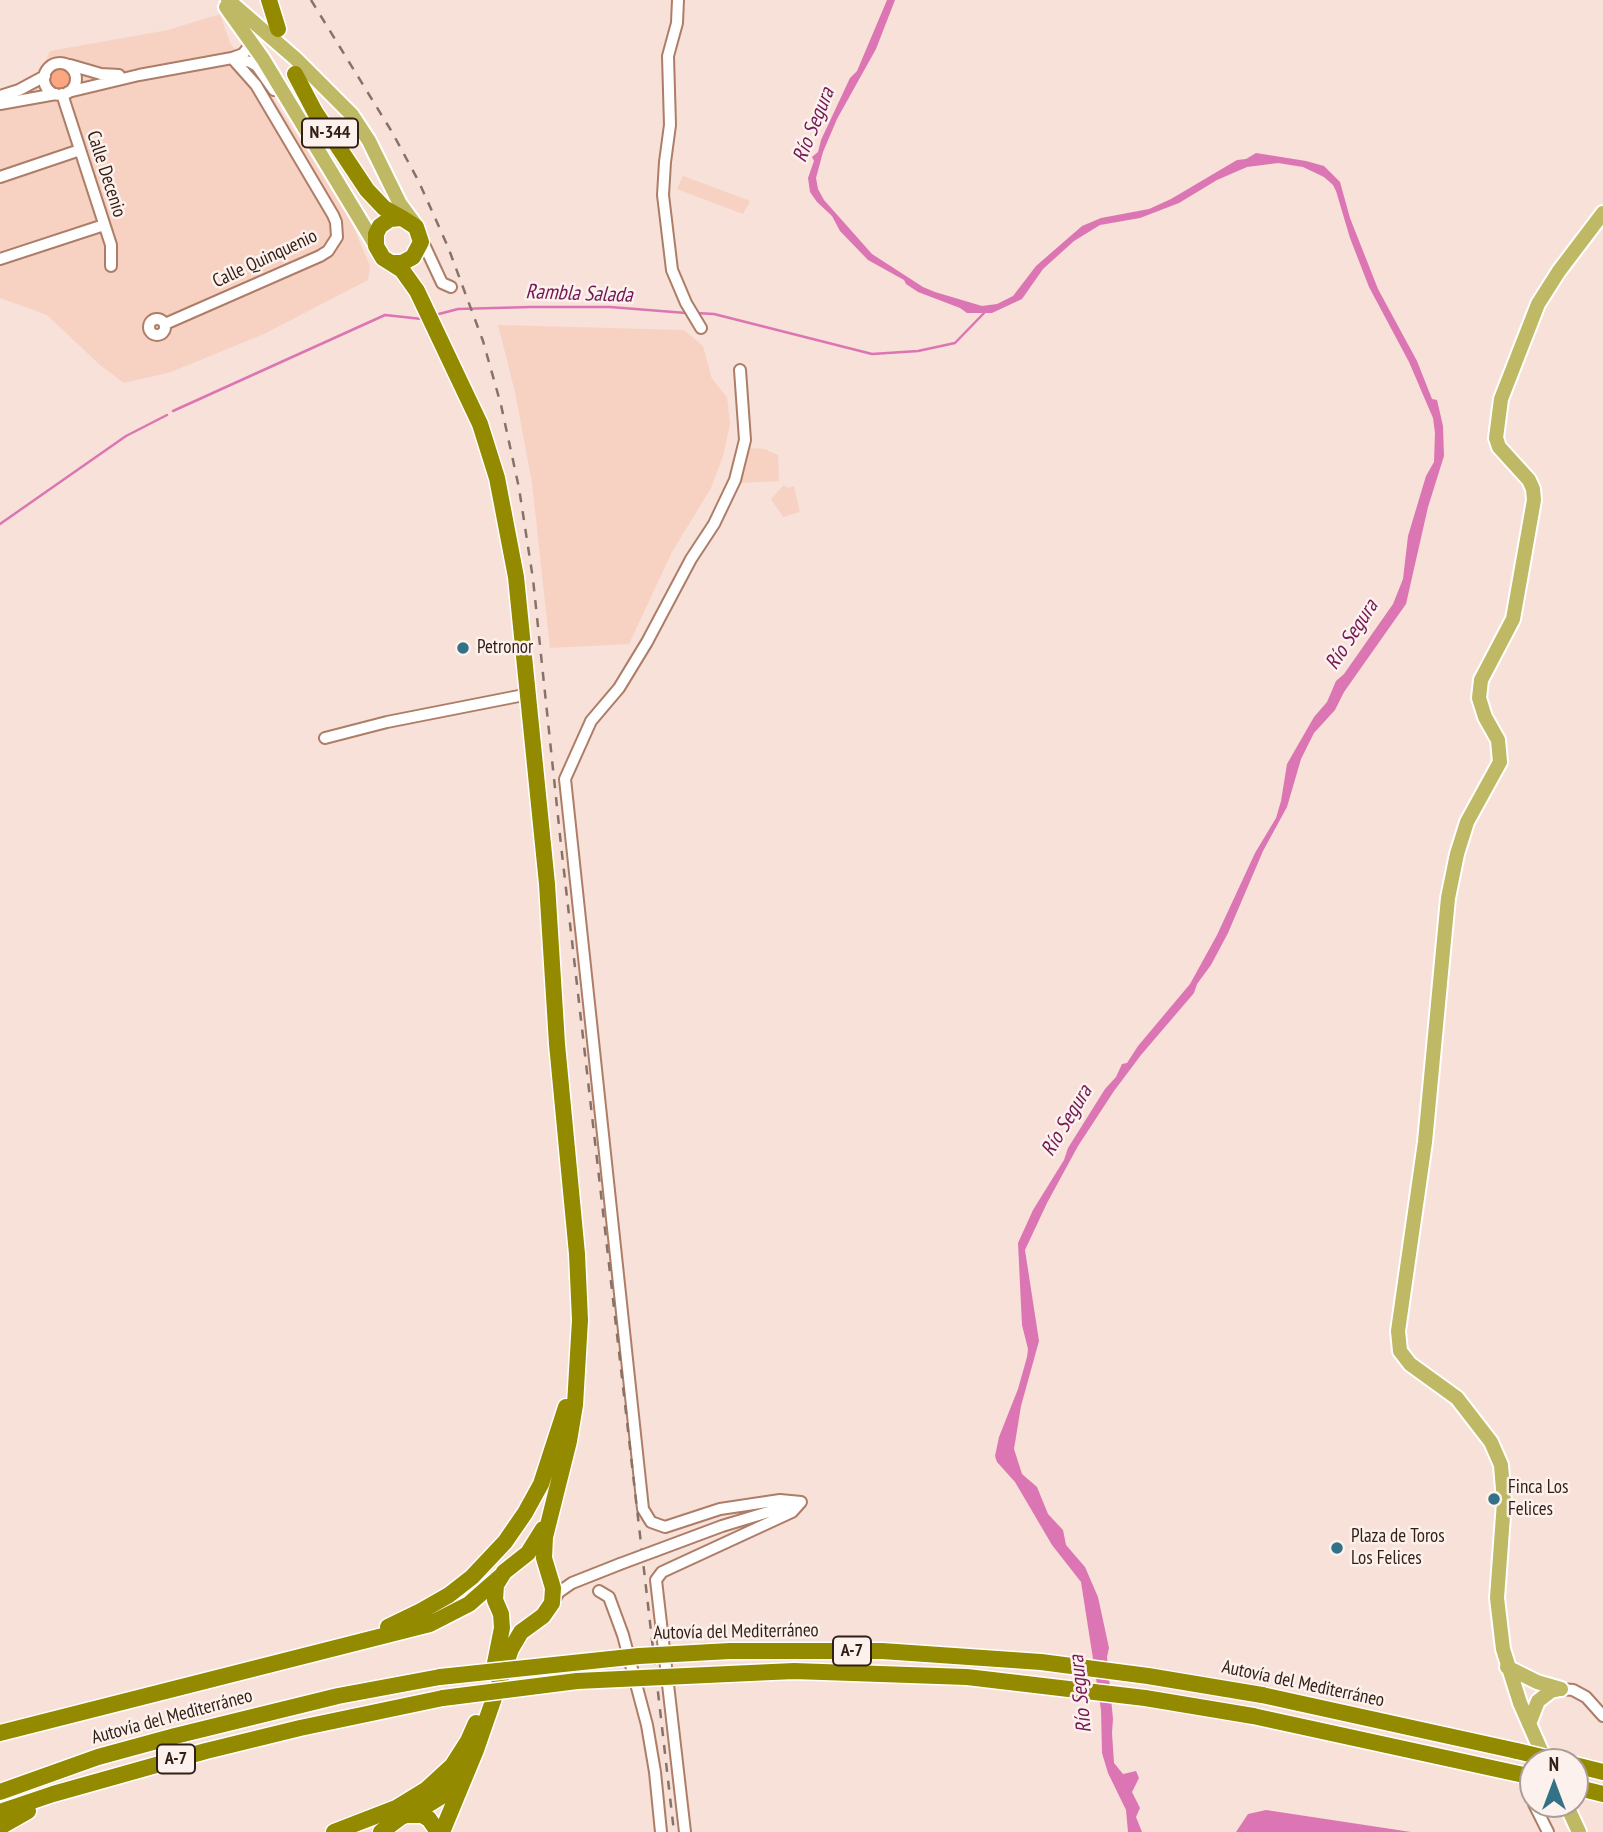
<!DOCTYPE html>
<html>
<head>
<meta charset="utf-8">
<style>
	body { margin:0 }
	#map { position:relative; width:1603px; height:1832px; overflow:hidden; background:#f7e1d8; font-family:"PT Sans Narrow",sans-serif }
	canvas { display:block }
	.north { position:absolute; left:1519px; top:1748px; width:70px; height:70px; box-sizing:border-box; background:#fcf1ec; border:2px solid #ab9d96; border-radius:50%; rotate:0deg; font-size:19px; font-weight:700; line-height:28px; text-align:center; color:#311e15 }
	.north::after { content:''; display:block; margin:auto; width:24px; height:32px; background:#337187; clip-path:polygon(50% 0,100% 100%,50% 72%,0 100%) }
</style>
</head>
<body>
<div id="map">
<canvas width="1603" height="1832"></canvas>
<div class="north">N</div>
</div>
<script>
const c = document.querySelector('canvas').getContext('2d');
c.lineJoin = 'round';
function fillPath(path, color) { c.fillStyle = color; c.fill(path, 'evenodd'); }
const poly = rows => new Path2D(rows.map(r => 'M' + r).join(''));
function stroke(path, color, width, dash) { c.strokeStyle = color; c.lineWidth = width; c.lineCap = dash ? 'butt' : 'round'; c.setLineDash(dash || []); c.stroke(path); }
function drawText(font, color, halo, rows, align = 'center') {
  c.font = font + ' "PT Sans Narrow",sans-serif'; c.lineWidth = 5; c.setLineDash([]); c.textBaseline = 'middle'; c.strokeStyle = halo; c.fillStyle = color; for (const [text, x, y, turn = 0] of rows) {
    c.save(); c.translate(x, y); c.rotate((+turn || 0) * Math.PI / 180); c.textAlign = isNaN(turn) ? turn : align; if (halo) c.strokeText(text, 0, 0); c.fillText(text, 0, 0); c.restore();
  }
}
const built = poly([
	[220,14,230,43,270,94,347,212,370,266,368,280,264,334,171,372,124,383,100,365,47,315,0,298,0,111,29,103,50,51,168,30],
	[683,176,750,201,743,214,677,189],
	[498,325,684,330,703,346,712,379,727,397,730,424,723,456,711,488,672,552,629,644,550,648,532,483,515,392],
	[750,448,764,449,778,455,779,481,739,483],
	[784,485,788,488,794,486,800,512,783,517,771,499]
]);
const green = poly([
	'47 78a13 13 0 1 1 26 0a13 13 0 1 1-26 0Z'
]);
const water = poly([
	[887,0,895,0,876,49,837,119,823,152,816,178,818,189,824,200,872,254,923,287,935,292,982,306,997,304,1013,296,1036,266,1082,226,1101,218,1149,209,1171,199,1237,160,1246,159,1256,153,1306,161,1324,166,1340,182,1350,218,1378,289,1417,361,1432,399,1437,400,1443,426,1444,456,1428,507,1406,604,1344,692,1335,710,1314,733,1301,759,1287,807,1263,851,1228,933,1211,965,1197,984,1194,993,1141,1055,1114,1091,1078,1146,1047,1203,1025,1250,1039,1341,1021,1406,1014,1449,1022,1474,1037,1487,1048,1514,1063,1530,1066,1545,1085,1567,1098,1597,1109,1648,1107,1657,1113,1719,1112,1733,1114,1763,1123,1774,1136,1771,1139,1778,1132,1792,1140,1808,1136,1817,1142,1832,1128,1832,1126,1810,1108,1773,1102,1753,1101,1710,1081,1582,1052,1545,1015,1482,997,1462,995,1456,999,1437,1018,1389,1027,1357,1028,1349,1022,1325,1018,1243,1033,1210,1064,1160,1068,1148,1105,1089,1116,1077,1122,1064,1127,1063,1138,1046,1190,984,1217,935,1255,853,1276,818,1281,801,1287,764,1314,717,1327,702,1336,681,1344,674,1393,604,1403,579,1408,536,1426,476,1434,462,1435,433,1433,418,1409,362,1369,287,1350,238,1336,191,1333,185,1324,177,1303,167,1278,163,1247,167,1217,180,1179,203,1140,218,1100,225,1074,241,1043,269,1022,299,992,313,967,313,960,308,918,292,906,284,904,280,868,260,840,231,832,216,817,202,810,192,808,178,814,161,812,157,818,152,821,140,850,78,857,71],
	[1266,1810,1411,1832,1236,1832,1248,1814]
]);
const stream = poly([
	[696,313,714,314,872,354,918,351,955,343,985,312],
	[435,315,458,309,531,307,610,307,686,313],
	[173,411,385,315,422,319],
	[0,524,126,436,167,415]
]);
const minor = poly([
	[678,0,677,23,668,56,670,125,665,162,663,195,672,270,686,303,701,328],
	[235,58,250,62,257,66,274,90],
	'44 79a16 16 0 1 1 32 0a16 16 0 1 1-32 0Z',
	[70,65,101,74,119,75],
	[68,92,139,75,232,58,243,54,252,43],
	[62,94,111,245,111,266],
	[0,96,19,90,45,76],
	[0,104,56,94],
	[0,177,80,150],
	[421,238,442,283,451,287],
	[0,259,104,225],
	'149 327a8 8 0 1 1 16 0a8 8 0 1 1-16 0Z',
	[165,324,320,256,328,251,337,237,336,222,333,215,256,85,232,58],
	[325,738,387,722,529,694],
	[655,1551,722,1526,795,1504],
	[599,1591,609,1597,623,1635,647,1725,655,1772,661,1832],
	[553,1601,559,1592,572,1583,620,1564],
	[1561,1689,1573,1690,1586,1697,1603,1716],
	[1534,1804,1548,1832],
	[685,1832,656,1580,662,1572,792,1512,801,1502,780,1500,720,1509,665,1527,651,1522,643,1509,565,779,591,721,619,688,647,642,691,559,714,524,735,480,745,440,740,370]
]);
const major = poly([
	[228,0,296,59,352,115,369,141,400,204,414,223],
	[226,7,263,59,376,246],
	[1507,1667,1537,1682,1561,1689],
	[1529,1724,1538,1701,1551,1691,1560,1689],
	[1546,1762,1520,1703,1503,1649,1497,1598,1504,1502,1501,1465,1491,1442,1457,1398,1410,1364,1400,1351,1398,1331,1425,1142,1448,898,1457,854,1467,822,1500,762,1498,740,1485,717,1479,698,1481,680,1513,619,1534,500,1533,489,1529,480,1499,447,1496,438,1501,399,1538,304,1559,271,1603,213],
	[1566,1804,1579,1832]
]);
const highway = poly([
	[269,0,278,29],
	[295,74,315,112,367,190,384,208,402,218],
	[394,263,402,263,413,257,421,242,416,227,402,218,390,219,380,226,376,234,376,246,383,258,402,270,417,291,480,424,497,478,516,577,547,884,557,1044,577,1254,580,1320,575,1405,569,1441,545,1537,544,1558,553,1588,552,1603,543,1616,521,1632,511,1649,476,1750,442,1832],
	[388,1627,421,1611,449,1595,472,1577,505,1542,525,1513,541,1484,566,1407],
	[494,1668,502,1628,501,1614,495,1600,496,1585,504,1572,528,1553,543,1529],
	[1262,1695,1517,1751],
	[1253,1716,1533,1777],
	[0,1733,430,1624,469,1604,501,1576],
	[1575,1765,1603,1772],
	[1575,1787,1603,1794],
	[0,1792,98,1757,175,1736,338,1696,440,1677],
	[0,1812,53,1794,206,1751,300,1728,443,1698],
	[407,1815,422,1815,429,1819,438,1832],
	[0,1827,28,1811],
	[334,1832,396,1808,427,1789,452,1766,468,1741,476,1723],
	[381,1832,401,1817,421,1809,442,1796,450,1786,462,1766]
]);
const rail = poly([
	[311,0,392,132,419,182,448,247,483,341,501,405,519,488,533,579,561,845,674,1832]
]);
const minorBridge = poly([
	[620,1564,655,1551]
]);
const highwayBridge = poly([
	[440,1677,639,1656,730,1651,882,1651,1041,1662,1148,1676,1262,1695],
	[443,1698,577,1681,794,1671,967,1677,1145,1698,1253,1716],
	[1517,1751,1563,1762]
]);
const markers = [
	[463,648,7,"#337187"],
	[1494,1499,7,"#337187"],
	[1337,1548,7,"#337187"]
];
const shields = [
	[330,133,56],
	[852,1651,38],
	[176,1759,38]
];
const shieldNames = [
	["N-344",330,133],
	["A-7",852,1651],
	["A-7",176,1759]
];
const streetNames = [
	["Calle Decenio",106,174,72],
	["Calle Quinquenio",265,259,-25],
	["Autovía del Mediterráneo",736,1632,-1],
	["Autovía del Mediterráneo",1303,1684,12],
	["Autovía del Mediterráneo",172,1717,-15]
];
const poiNames = [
	["Petronor",477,648],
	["Finca Los",1508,1488],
	["Felices",1508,1510],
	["Plaza de Toros",1351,1537],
	["Los Felices",1351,1559]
];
const waterNames = [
	["Río Segura",814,125,-68],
	["Rambla Salada",579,294,2],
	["Río Segura",1352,635,-57],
	["Río Segura",1067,1121,-59],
	["Río Segura",1081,1694,-96]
];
fillPath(built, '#f7d2c2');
fillPath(green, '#fba782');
fillPath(water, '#dc75b3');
stroke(stream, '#dc75b3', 2.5);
stroke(minor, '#ae7d67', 14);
stroke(major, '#fff', 18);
stroke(highway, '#fff', 19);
stroke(minor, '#fff', 10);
stroke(major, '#bfb966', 14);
stroke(highway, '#948a00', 16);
stroke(rail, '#877269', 2.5, [9, 9]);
stroke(minorBridge, '#ae7d67', 14, []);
stroke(highwayBridge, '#fff', 19, []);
stroke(minorBridge, '#fff', 10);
stroke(highwayBridge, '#948a00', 16);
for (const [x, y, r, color] of markers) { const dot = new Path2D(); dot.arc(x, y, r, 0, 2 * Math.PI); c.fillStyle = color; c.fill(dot); stroke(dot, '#fcf1ec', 2.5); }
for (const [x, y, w] of shields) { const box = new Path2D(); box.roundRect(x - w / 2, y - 14.5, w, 29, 5); c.fillStyle = '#fcf1ec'; c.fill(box); stroke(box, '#311e15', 2); }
drawText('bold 18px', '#311e15', null, shieldNames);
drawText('19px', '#311e15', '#fcf1ec', streetNames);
drawText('19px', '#311e15', '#fcf1ec', poiNames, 'left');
drawText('italic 21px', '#731856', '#fcf1ec', waterNames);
</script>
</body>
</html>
